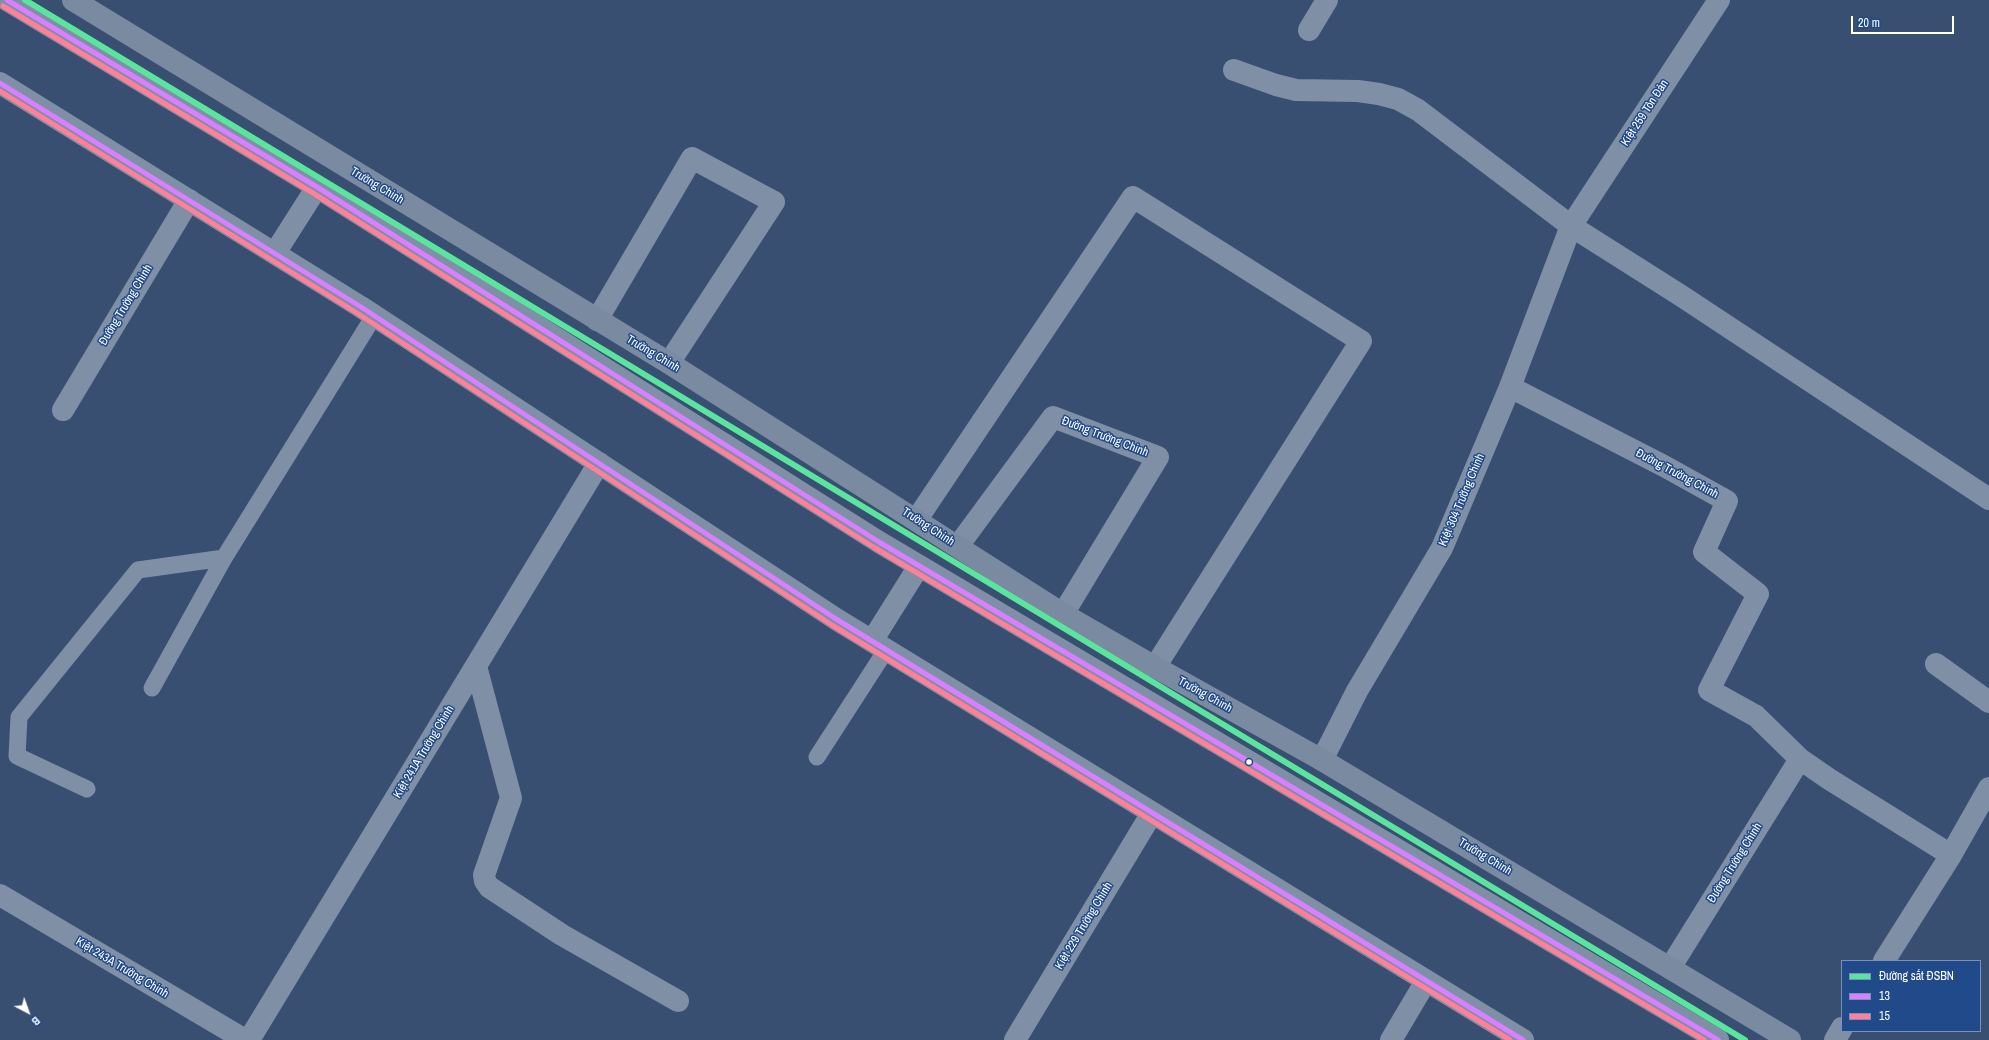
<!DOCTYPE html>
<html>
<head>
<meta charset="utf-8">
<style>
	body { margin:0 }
	#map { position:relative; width:1989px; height:1040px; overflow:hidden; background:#384f71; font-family:"Archivo Narrow",sans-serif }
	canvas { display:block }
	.legend { position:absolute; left:1841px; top:960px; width:140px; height:72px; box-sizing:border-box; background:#204a89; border:1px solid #7992b8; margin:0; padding:5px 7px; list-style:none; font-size:12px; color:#fff }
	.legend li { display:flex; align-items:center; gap:8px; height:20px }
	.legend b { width:20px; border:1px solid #7992b8 }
	.north { position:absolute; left:8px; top:992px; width:40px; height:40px; -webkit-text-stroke:3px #204a89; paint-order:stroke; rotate:139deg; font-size:11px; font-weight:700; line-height:16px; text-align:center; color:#fff }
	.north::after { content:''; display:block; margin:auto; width:14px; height:18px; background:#fff; clip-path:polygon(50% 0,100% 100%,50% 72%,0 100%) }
	.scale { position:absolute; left:1851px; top:16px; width:103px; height:18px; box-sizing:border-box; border:2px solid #fff; border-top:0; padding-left:5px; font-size:12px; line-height:14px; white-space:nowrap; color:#fff; -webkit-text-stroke:3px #204a89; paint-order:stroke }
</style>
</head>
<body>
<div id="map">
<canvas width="1989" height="1040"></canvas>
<ul class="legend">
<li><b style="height:5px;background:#5ae49d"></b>Đường sắt ĐSBN</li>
<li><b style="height:5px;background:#d880ff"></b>13</li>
<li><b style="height:5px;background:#ff8098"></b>15</li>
</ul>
<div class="north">B</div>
<div class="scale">20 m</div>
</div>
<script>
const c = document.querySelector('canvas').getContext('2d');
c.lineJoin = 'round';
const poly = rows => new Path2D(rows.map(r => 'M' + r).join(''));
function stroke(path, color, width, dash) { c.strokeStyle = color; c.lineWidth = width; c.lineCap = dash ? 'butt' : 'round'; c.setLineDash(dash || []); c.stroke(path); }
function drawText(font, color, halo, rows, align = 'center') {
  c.font = font + ' "Archivo Narrow",sans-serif'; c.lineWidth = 3; c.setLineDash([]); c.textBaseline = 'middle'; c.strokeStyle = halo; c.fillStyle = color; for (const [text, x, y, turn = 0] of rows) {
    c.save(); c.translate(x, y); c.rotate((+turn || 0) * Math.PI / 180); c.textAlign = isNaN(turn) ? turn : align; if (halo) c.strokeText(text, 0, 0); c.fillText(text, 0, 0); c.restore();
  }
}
const lane = poly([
	[152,688,224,558,374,316],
	[817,757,886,650],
	[87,789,17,756,19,717,138,570,224,558]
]);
const street = poly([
	[1309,30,1327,0],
	[1234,70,1276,85,1296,90,1358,91,1379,94,1398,99,1418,110,1571,226,1680,295,1989,499],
	[597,320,692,158,774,202,669,363],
	[1510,387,1664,466,1727,501,1704,552,1758,594,1709,690,1756,716,1800,759,1829,779,1951,855],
	[63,410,189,200],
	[917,519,1133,197,1361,341,1155,667],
	[958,546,1053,417,1158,457,1063,614],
	[1936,664,1989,702],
	[476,666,511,798,484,875,485,881,489,887,562,935,678,1001],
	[1322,760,1357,691,1442,548,1510,387,1571,226,1719,0],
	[0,895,245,1040],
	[1884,961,1951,855,1989,788],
	[1670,968,1800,759],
	[249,1040,599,463],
	[1015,1040,1152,813],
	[1391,1040,1426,981],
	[1835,1040,1842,1028]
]);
const secondary = poly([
	[73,0,669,363,1063,614,1155,667,1322,760,1790,1040]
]);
const highway = poly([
	[7,0,317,187,879,542,1718,1040],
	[0,83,361,307,836,619,1523,1040],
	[275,253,317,187],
	[872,641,919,566]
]);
const bus1 = poly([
	[7,0,317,187,879,542,1718,1040],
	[0,83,361,307,836,619,1523,1040]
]);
const bus2 = poly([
	[3,6,313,193,875,548,1704,1040],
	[0,91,357,313,832,625,1510,1040]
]);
const rail1 = poly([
	[25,0,1745,1040]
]);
const markers = [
	[1249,762,3.5,"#fff"]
];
const streetNames = [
	["Kiệt 259 Tôn Đản",1645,113,-57],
	["Trường Chinh",377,186,31],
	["Đường Trường Chinh",126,305,-59],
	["Trường Chinh",653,354,31],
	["Đường Trường Chinh",1105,437,21],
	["Đường Trường Chinh",1677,474,28],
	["Kiệt 304 Trường Chinh",1462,500,-67],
	["Trường Chinh",928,527,33],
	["Trường Chinh",1205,695,29],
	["Kiệt 241A Trường Chinh",424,752,-59],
	["Trường Chinh",1485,857,31],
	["Đường Trường Chinh",1735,863,-58],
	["Kiệt 229 Trường Chinh",1084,926,-59],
	["Kiệt 243A Trường Chinh",122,968,31]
];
stroke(lane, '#7f8fa6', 17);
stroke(street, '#7f8fa6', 22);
stroke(secondary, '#7a8aa1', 22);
stroke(highway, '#7f8fa5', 22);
stroke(bus1, '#d880ff', 5);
stroke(bus2, '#ff8098', 5);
stroke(rail1, '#5ae49d', 6);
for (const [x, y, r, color] of markers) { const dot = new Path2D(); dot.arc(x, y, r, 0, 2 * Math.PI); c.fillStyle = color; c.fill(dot); stroke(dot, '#204a89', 1.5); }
drawText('12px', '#fff', '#204a89', streetNames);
</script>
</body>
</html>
